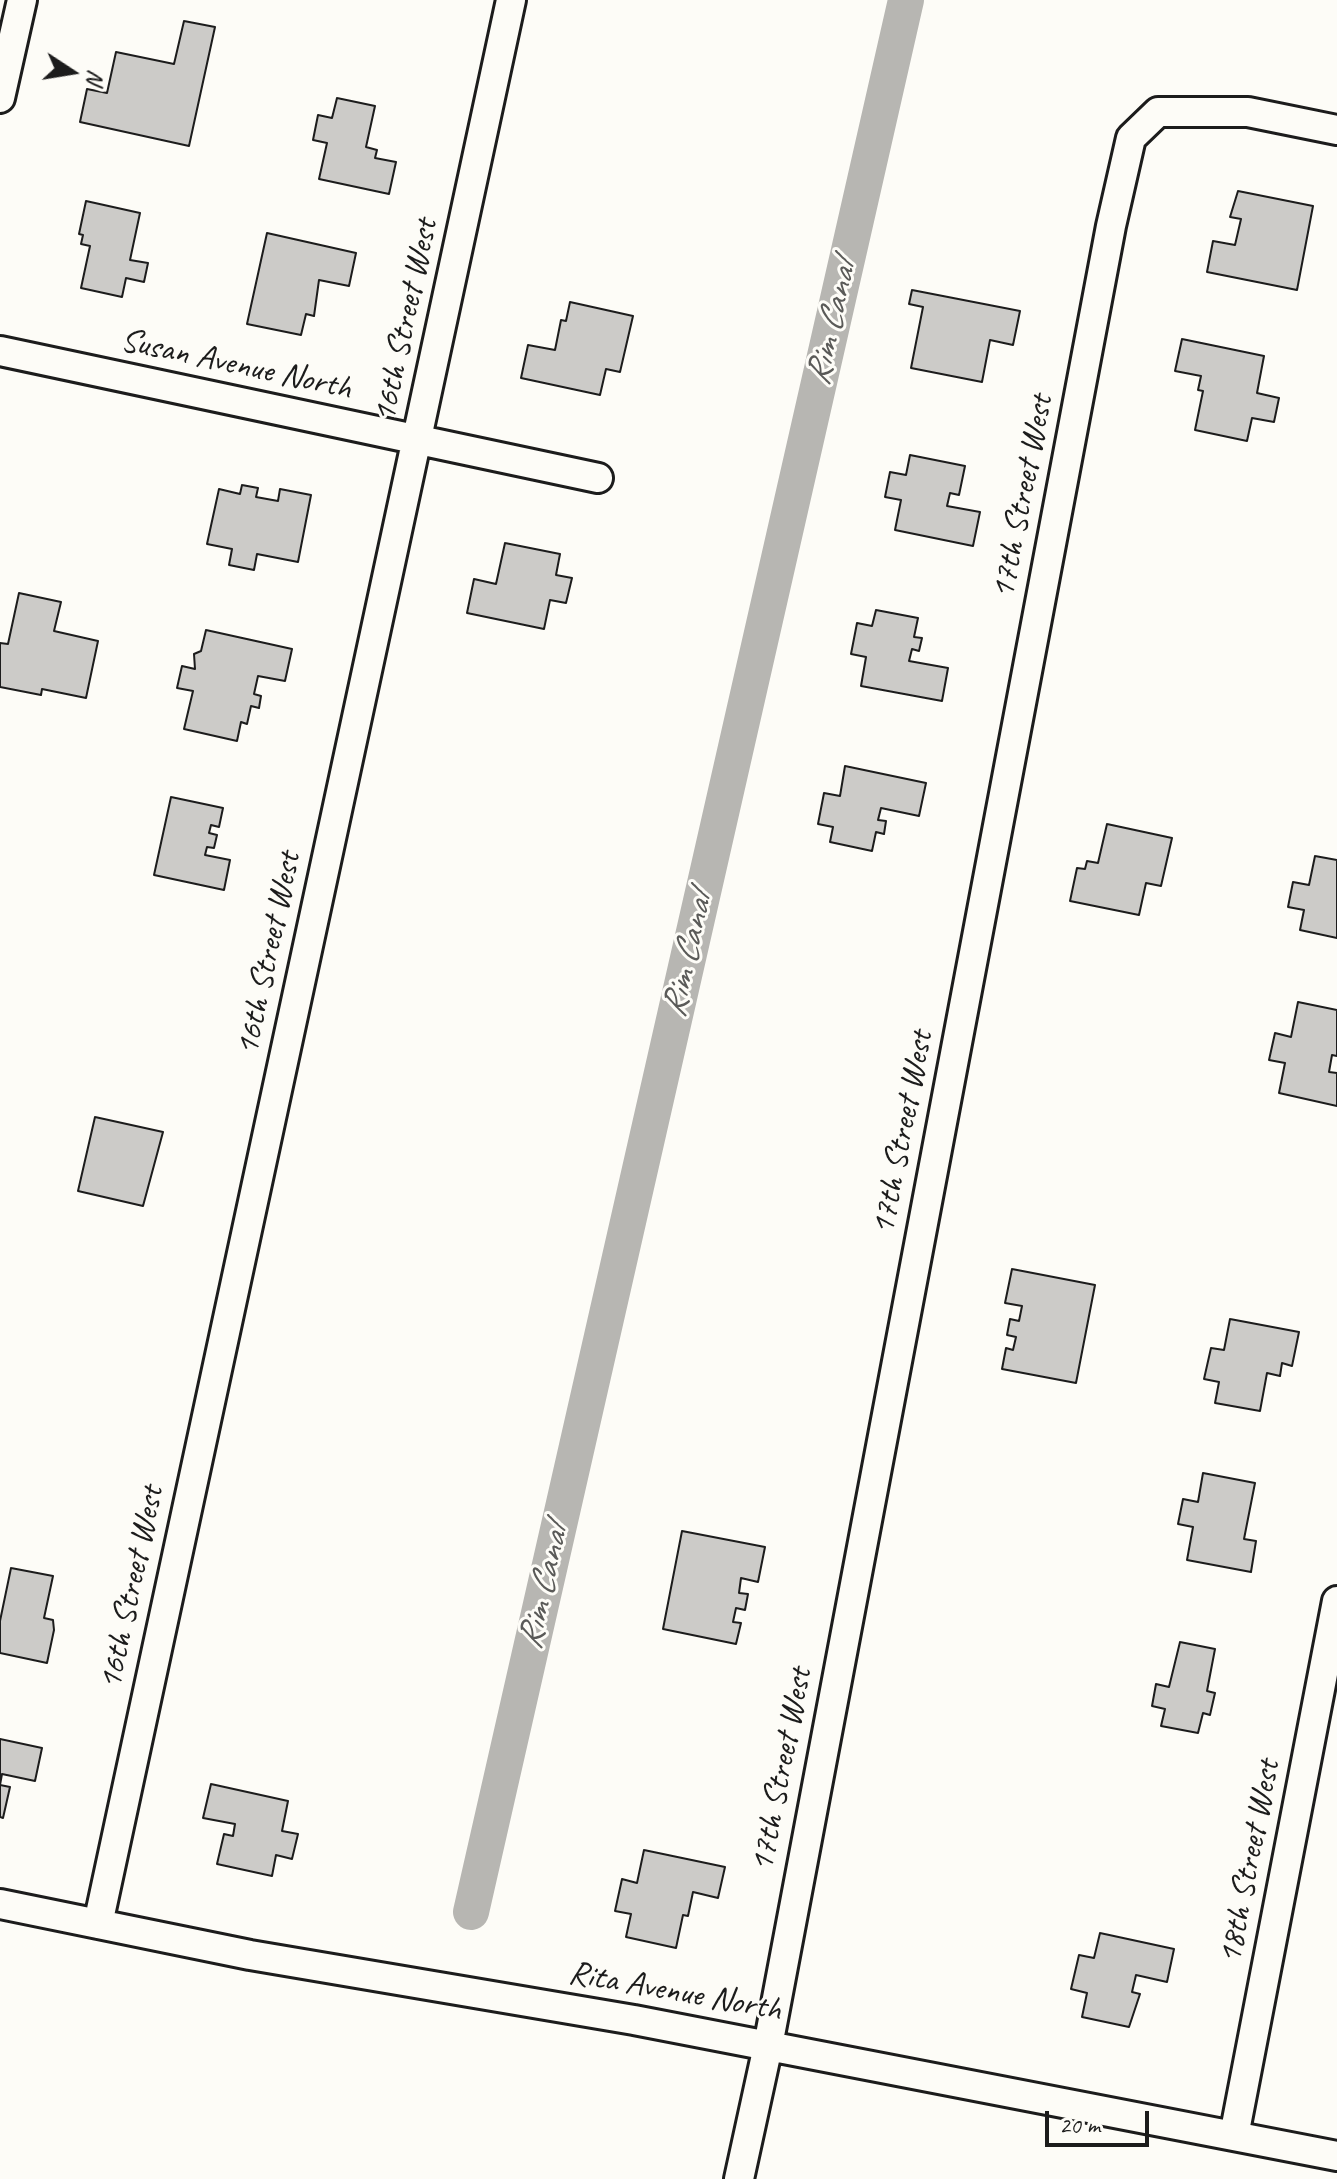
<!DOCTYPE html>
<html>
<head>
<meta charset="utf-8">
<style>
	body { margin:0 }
	#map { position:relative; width:1337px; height:2179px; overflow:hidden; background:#fdfcf7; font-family:Caveat,sans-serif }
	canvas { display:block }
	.north { position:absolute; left:32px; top:32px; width:80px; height:80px; -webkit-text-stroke:6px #fdfcf7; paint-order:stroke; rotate:102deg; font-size:22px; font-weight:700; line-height:32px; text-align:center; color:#1c1c1c }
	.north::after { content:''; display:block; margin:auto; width:28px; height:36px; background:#1c1c1c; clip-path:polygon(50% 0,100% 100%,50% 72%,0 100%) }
	.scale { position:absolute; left:1045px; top:2111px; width:104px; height:36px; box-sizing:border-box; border:4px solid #1c1c1c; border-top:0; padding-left:10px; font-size:24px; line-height:28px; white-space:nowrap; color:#1c1c1c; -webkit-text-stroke:6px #fdfcf7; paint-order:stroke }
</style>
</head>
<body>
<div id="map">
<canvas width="1337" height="2179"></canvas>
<div class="north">N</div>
<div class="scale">20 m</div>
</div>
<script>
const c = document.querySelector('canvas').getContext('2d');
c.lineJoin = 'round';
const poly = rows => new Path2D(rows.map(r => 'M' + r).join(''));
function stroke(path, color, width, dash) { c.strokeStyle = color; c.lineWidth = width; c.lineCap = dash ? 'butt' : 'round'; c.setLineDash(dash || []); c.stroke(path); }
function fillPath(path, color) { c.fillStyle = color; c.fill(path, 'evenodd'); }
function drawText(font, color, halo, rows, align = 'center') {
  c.font = font + ' Caveat,sans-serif'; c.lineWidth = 6; c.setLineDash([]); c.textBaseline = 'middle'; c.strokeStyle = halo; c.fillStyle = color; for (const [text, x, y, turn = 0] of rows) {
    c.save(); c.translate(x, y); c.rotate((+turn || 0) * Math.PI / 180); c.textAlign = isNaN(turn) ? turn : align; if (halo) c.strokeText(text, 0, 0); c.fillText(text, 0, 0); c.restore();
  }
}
const canal = poly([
	[471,1912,906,0]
]);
const building = poly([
	[184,21,215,27,189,146,80,122,87,89,107,93,116,52,174,64,184,21],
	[337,98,375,106,366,147,377,150,375,158,396,162,389,194,319,179,327,143,313,140,318,115,332,118,337,98],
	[1238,191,1313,206,1297,290,1207,272,1213,241,1235,245,1241,219,1230,217,1238,191],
	[86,201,140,213,130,260,148,263,144,282,126,278,122,297,81,288,90,246,81,244,83,235,79,234,86,201],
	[267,233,356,253,349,286,319,280,314,316,306,314,301,335,247,324,267,233],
	[912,290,1020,311,1013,345,990,340,982,382,911,368,923,307,909,304,912,290],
	[570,302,633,316,620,372,606,369,600,395,521,378,528,345,555,350,561,320,566,321,570,302],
	[1182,339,1264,356,1257,393,1279,398,1274,422,1252,418,1247,441,1195,430,1203,391,1198,390,1201,376,1175,371,1182,339],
	[910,455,965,466,959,495,950,493,947,506,980,512,973,546,895,530,901,500,885,497,890,472,906,475,910,455],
	[242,485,258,488,256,497,278,501,280,489,311,495,298,562,257,554,254,570,229,565,232,549,207,544,219,489,240,494,242,485],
	[505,543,560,554,556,575,572,578,566,603,550,600,544,629,467,613,474,579,496,584,505,543],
	[19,593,61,602,54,631,98,641,86,698,42,689,41,695,0,687,0,643,8,644,19,593],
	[876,610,918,618,914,637,922,638,919,651,912,649,909,661,948,668,942,701,861,686,866,657,851,654,857,623,872,626,876,610],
	[206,630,292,649,285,681,258,676,254,694,261,696,259,708,251,706,247,724,241,722,237,741,184,729,193,691,177,688,182,666,195,669,194,654,201,651,206,630],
	[845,766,926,783,919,816,881,808,878,820,886,821,884,834,876,832,872,851,830,842,833,827,818,824,824,793,840,796,845,766],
	[171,797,223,808,219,827,211,825,209,833,217,835,214,848,207,847,205,855,230,860,224,890,154,875,171,797],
	[1107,824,1172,838,1161,886,1146,883,1139,915,1070,901,1077,868,1085,869,1087,861,1098,863,1107,824],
	[1315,856,1337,860,1337,938,1300,930,1304,910,1288,907,1293,882,1309,885,1315,856],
	[1298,1002,1337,1010,1337,1056,1332,1055,1329,1072,1337,1073,1337,1106,1279,1093,1285,1063,1269,1060,1275,1033,1291,1037,1298,1002],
	[95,1117,163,1132,143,1206,78,1191,95,1117],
	[1012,1269,1095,1285,1076,1383,1002,1369,1006,1348,1013,1350,1016,1337,1007,1335,1010,1319,1019,1321,1022,1306,1005,1303,1012,1269],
	[1230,1319,1299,1332,1292,1366,1282,1363,1280,1376,1267,1373,1260,1411,1215,1403,1219,1382,1204,1379,1211,1348,1224,1350,1230,1319],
	[1203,1473,1255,1483,1244,1539,1256,1541,1251,1572,1187,1560,1193,1527,1178,1524,1183,1499,1198,1502,1203,1473],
	[682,1531,765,1547,758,1582,741,1578,739,1593,748,1594,745,1610,736,1608,733,1622,741,1623,736,1644,663,1629,682,1531],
	[11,1568,53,1576,44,1618,53,1620,54,1630,47,1663,0,1653,0,1621,11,1568],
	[1180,1642,1215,1649,1207,1691,1215,1693,1210,1715,1203,1713,1198,1733,1161,1726,1165,1709,1152,1706,1156,1684,1169,1687,1180,1642],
	[0,1739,42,1748,35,1781,2,1774,0,1785,10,1787,3,1818,0,1817,0,1739],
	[211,1784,288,1801,282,1831,298,1834,292,1859,276,1855,272,1876,217,1864,224,1834,233,1836,235,1824,203,1818,211,1784],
	[644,1850,725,1867,718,1898,693,1892,688,1916,683,1915,676,1948,626,1937,631,1914,615,1911,622,1879,637,1883,644,1850],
	[1100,1933,1174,1949,1167,1982,1136,1975,1132,1992,1140,1994,1129,2027,1082,2017,1087,1993,1071,1989,1079,1955,1094,1958,1100,1933]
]);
const street = poly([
	[0,98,22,0],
	[0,351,598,478],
	[0,1904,250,1955,634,2020,1337,2156],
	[98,1924,511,0],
	[1234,2136,1337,1601],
	[739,2179,768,2046,1111,226,1131,138,1158,112,1248,112,1337,130]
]);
const streetNames = [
	["16th Street West",406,321,-78],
	["Susan Avenue North",236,365,12],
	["17th Street West",1023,497,-79],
	["16th Street West",269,954,-78],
	["17th Street West",903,1133,-79],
	["16th Street West",132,1588,-78],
	["17th Street West",782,1770,-79],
	["18th Street West",1250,1862,-79],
	["Rita Avenue North",675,1992,10]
];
const waterNames = [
	["Rim Canal",832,324,-77],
	["Rim Canal",688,956,-77],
	["Rim Canal",544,1588,-77]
];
stroke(canal, '#b7b6b2', 36);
fillPath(building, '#cccbc8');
stroke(building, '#1c1c1c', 2);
stroke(street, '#1c1c1c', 34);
stroke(street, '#fdfcf7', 28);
drawText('34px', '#1c1c1c', '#fdfcf7', streetNames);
drawText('italic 36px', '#5a5a58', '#fdfcf7', waterNames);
</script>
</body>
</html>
